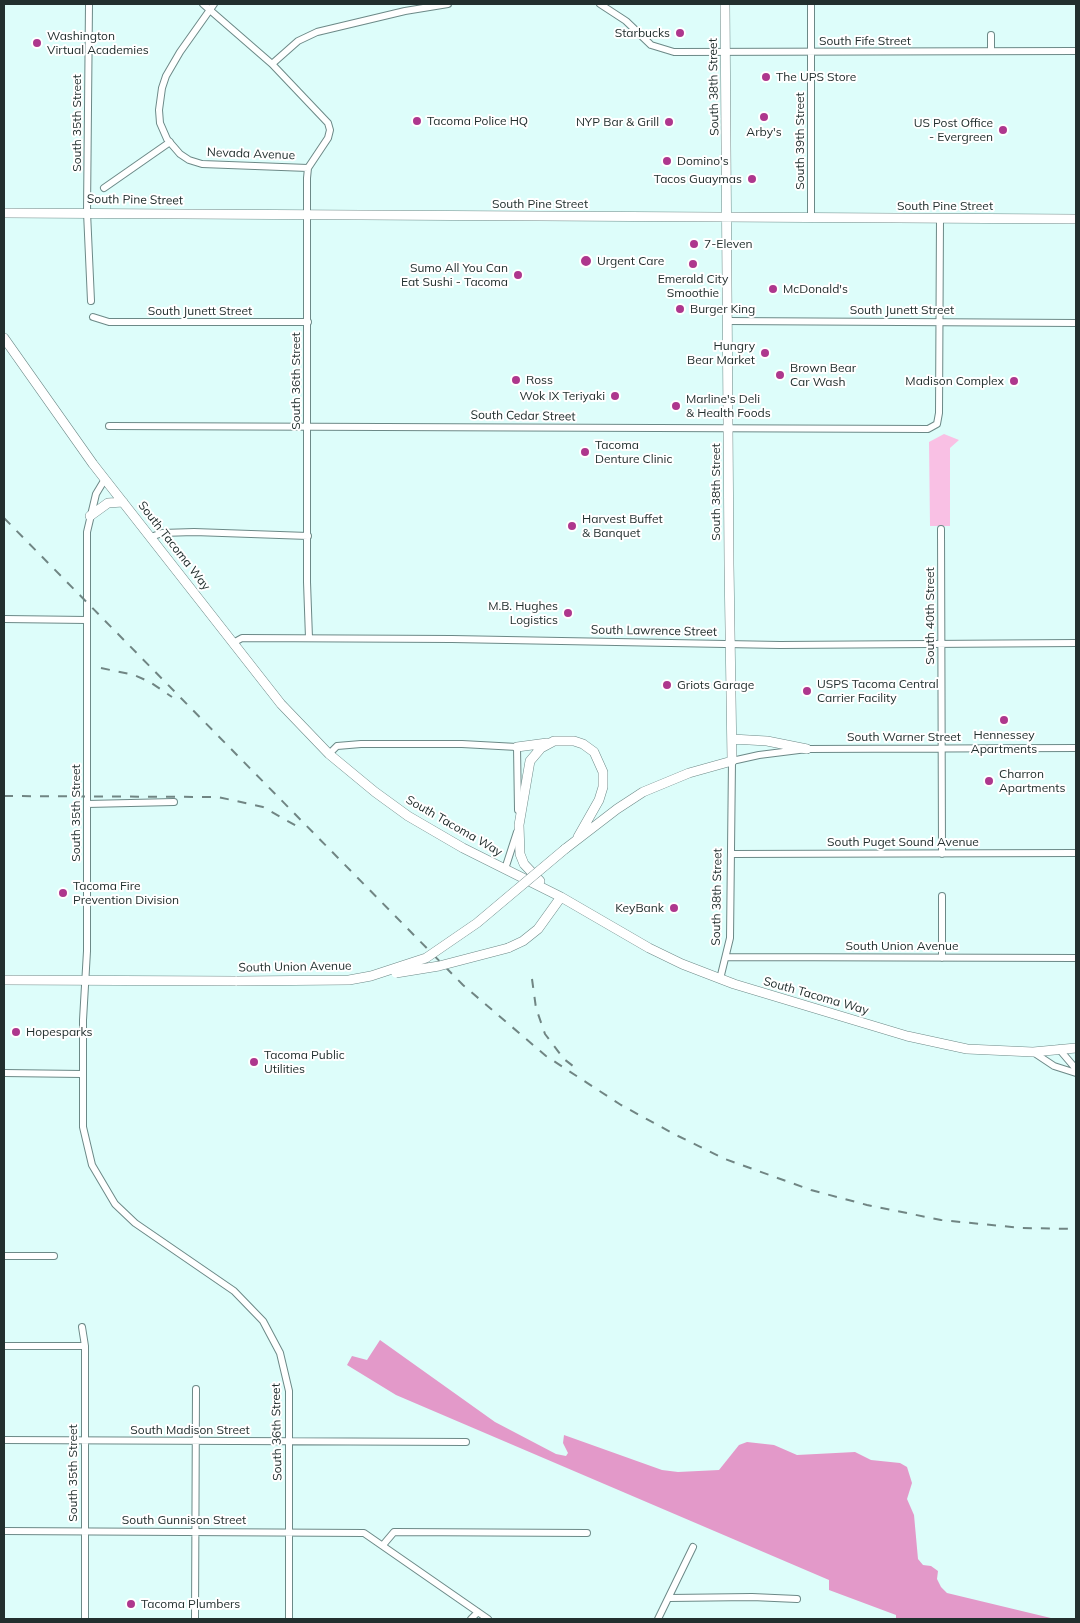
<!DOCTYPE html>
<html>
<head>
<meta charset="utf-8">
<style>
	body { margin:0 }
	#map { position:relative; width:1080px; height:1623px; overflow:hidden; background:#ddfdfa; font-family:Mulish,sans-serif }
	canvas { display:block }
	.frame { position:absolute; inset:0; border:5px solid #222f2e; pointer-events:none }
</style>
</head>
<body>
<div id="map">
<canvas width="1080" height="1623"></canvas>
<div class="frame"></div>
</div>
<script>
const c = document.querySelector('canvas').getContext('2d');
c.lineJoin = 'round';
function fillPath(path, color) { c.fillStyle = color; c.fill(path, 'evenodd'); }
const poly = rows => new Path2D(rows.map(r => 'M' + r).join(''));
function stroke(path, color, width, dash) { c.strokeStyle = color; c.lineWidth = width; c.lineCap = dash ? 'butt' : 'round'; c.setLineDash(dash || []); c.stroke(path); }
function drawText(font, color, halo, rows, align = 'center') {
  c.font = font + ' Mulish,sans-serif'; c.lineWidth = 4; c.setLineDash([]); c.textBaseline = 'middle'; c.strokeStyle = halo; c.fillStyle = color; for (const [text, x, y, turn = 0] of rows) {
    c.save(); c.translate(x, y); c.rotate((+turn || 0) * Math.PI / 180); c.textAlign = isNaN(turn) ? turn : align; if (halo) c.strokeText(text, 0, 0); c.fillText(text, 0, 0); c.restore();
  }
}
const green = poly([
	[944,434,959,440,950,448,950,526,930,526,929,442]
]);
const forest = poly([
	[380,1340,495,1422,556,1454,566,1456,568,1453,563,1443,564,1435,662,1470,678,1472,719,1470,739,1445,747,1442,774,1445,797,1455,855,1452,871,1460,900,1463,907,1467,912,1483,907,1499,914,1515,918,1559,923,1565,931,1566,938,1571,937,1579,941,1587,947,1593,1055,1619,896,1619,896,1615,829,1590,829,1580,396,1395,347,1365,352,1356,367,1360]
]);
const minor = poly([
	[89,4,87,212,91,301],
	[203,4,272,64,328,123,330,130,328,138,308,168,307,178,307,582,309,638],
	[214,4,180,52,166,76,162,88,159,110,160,123,167,139,180,154,189,160,202,164,308,168],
	[600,4,626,21,651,45,674,52,1076,51],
	[991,51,991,35],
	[272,64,298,41,317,32,405,11,448,4],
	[104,188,170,142],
	[811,218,811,4],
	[93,317,109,322,308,322],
	[727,321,1076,323],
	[109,426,928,429,937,424,939,413,940,218],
	[105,479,96,494,87,532,87,951,83,1020,83,1127,92,1165,115,1204,135,1223,234,1291,263,1321,280,1353,289,1391,289,1619],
	[941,529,942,854],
	[151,537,162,533,194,532,308,536],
	[4,619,87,620],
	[233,643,242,638,452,639,780,645,1076,643],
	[329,754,337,746,361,744,462,744,517,747,518,810],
	[87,804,174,802],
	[731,854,1076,853],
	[505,869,517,832],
	[727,957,1076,958],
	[942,958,942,896],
	[720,979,730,938,732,761,759,755,807,749,1076,748],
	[1059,1049,1076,1069],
	[1033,1052,1054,1066,1076,1073],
	[4,1073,82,1074],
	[4,1256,54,1256],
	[82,1327,85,1346,85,1619],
	[4,1346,85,1346],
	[4,1440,466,1442],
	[4,1531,364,1533,488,1619],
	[383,1545,394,1532,587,1533],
	[669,1598,752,1597,797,1599],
	[195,1619,196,1389],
	[471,1619,478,1612],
	[658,1619,693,1547]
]);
const major = poly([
	[4,213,1076,219],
	[4,338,93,464,281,704,329,754,375,792,408,816,463,848,561,897,649,948,682,964,734,984,907,1036,967,1049,1033,1052,1076,1048],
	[90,516,108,503,123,502],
	[732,739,767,741,807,749],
	[517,747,547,743],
	[565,849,617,809,643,792,689,773,732,761,729,564,725,4],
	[540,881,524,864,520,854,519,825,530,761,541,748,554,741,574,741,583,744,594,752,603,772,603,787,599,800,578,837],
	[508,948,523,941,538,929,561,897],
	[4,980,237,981]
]);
const rail = poly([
	[4,518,463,985,546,1056,621,1105,676,1135,725,1159,811,1190,867,1205,941,1220,1022,1228,1076,1229],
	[101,668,134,675,150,682,172,697],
	[4,796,218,797,263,807,300,828],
	[532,979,536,1008,545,1034,564,1059,573,1066]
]);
const majorBridge = poly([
	[396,973,439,966,508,948],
	[237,981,349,980,371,976,426,958,477,923,565,849]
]);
const markers = [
	[680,33,5,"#ae378d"],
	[37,43,5,"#ae378d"],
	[766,77,5,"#ae378d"],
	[764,117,5,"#ae378d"],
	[417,121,5,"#ae378d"],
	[669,122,5,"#ae378d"],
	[1003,130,5,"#ae378d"],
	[667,161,5,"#ae378d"],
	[752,179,5,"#ae378d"],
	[694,244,5,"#ae378d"],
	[586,261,6,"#ae378d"],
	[693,264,5,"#ae378d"],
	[518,275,5,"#ae378d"],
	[773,289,5,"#ae378d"],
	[680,309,5,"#ae378d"],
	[765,353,5,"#ae378d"],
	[780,375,5,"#ae378d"],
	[516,380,5,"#ae378d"],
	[1014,381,5,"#ae378d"],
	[615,396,5,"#ae378d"],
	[676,406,5,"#ae378d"],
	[585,452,5,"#ae378d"],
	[572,526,5,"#ae378d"],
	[568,613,5,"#ae378d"],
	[667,685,5,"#ae378d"],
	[807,691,5,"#ae378d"],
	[1004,720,5,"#ae378d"],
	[989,781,5,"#ae378d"],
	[63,893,5,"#ae378d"],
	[674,908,5,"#ae378d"],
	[16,1032,5,"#ae378d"],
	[254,1062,5,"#ae378d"],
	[131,1604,5,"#ae378d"]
];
const poiNames = [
	["Starbucks",670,33,"right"],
	["Washington",47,36],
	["Virtual Academies",47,50],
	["The UPS Store",776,77],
	["Tacoma Police HQ",427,121],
	["NYP Bar & Grill",659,122,"right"],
	["US Post Office",993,123,"right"],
	["- Evergreen",993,137,"right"],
	["Arby's",764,132,"center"],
	["Domino's",677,161],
	["Tacos Guaymas",742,179,"right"],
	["7-Eleven",704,244],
	["Urgent Care",597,261],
	["Sumo All You Can",508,268,"right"],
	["Eat Sushi - Tacoma",508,282,"right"],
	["Emerald City",693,279,"center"],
	["Smoothie",693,293,"center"],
	["McDonald's",783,289],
	["Burger King",690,309],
	["Hungry",755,346,"right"],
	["Bear Market",755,360,"right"],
	["Brown Bear",790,368],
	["Car Wash",790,382],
	["Ross",526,380],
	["Madison Complex",1004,381,"right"],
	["Wok IX Teriyaki",605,396,"right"],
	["Marline's Deli",686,399],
	["& Health Foods",686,413],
	["Tacoma",595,445],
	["Denture Clinic",595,459],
	["Harvest Buffet",582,519],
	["& Banquet",582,533],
	["M.B. Hughes",558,606,"right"],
	["Logistics",558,620,"right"],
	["USPS Tacoma Central",817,684],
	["Carrier Facility",817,698],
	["Griots Garage",677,685],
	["Hennessey",1004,735,"center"],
	["Apartments",1004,749,"center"],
	["Charron",999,774],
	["Apartments",999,788],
	["Tacoma Fire",73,886],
	["Prevention Division",73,900],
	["KeyBank",664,908,"right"],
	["Hopesparks",26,1032],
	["Tacoma Public",264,1055],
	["Utilities",264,1069],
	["Tacoma Plumbers",141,1604]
];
const streetNames = [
	["South Fife Street",865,41],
	["South 38th Street",714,87,-91],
	["South 35th Street",77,123,-90],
	["South 39th Street",800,141,-90],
	["Nevada Avenue",251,154,2],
	["South Pine Street",135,200,1],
	["South Pine Street",540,204],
	["South Pine Street",945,206],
	["South Junett Street",902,310],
	["South Junett Street",200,311],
	["South 36th Street",296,381,-90],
	["South Cedar Street",523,416,1],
	["South 38th Street",716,492,-90],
	["South Tacoma Way",174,546,52],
	["South 40th Street",930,616,-90],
	["South Lawrence Street",654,631,1],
	["South Warner Street",904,737],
	["South 35th Street",76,813,-90],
	["South Tacoma Way",454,826,30],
	["South Puget Sound Avenue",903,842],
	["South 38th Street",717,897,-89],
	["South Union Avenue",902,946],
	["South Union Avenue",295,967,-1],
	["South Tacoma Way",816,996,16],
	["South Madison Street",190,1430],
	["South 36th Street",277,1432,-91],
	["South 35th Street",73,1473,-90],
	["South Gunnison Street",184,1520]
];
fillPath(green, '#f9c0e4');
fillPath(forest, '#e399c9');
stroke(minor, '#6c8987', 8);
stroke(major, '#6c8987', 10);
stroke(minor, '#fff', 6);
stroke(major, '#fff', 9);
stroke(rail, '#708583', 2, [9, 9]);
stroke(majorBridge, '#6c8987', 10, []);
stroke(majorBridge, '#fff', 9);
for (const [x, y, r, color] of markers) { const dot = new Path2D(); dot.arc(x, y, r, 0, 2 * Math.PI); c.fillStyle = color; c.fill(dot); stroke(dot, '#fff', 2); }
drawText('12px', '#222f2e', '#fff', poiNames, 'left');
drawText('12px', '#222f2e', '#fff', streetNames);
</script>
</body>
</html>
